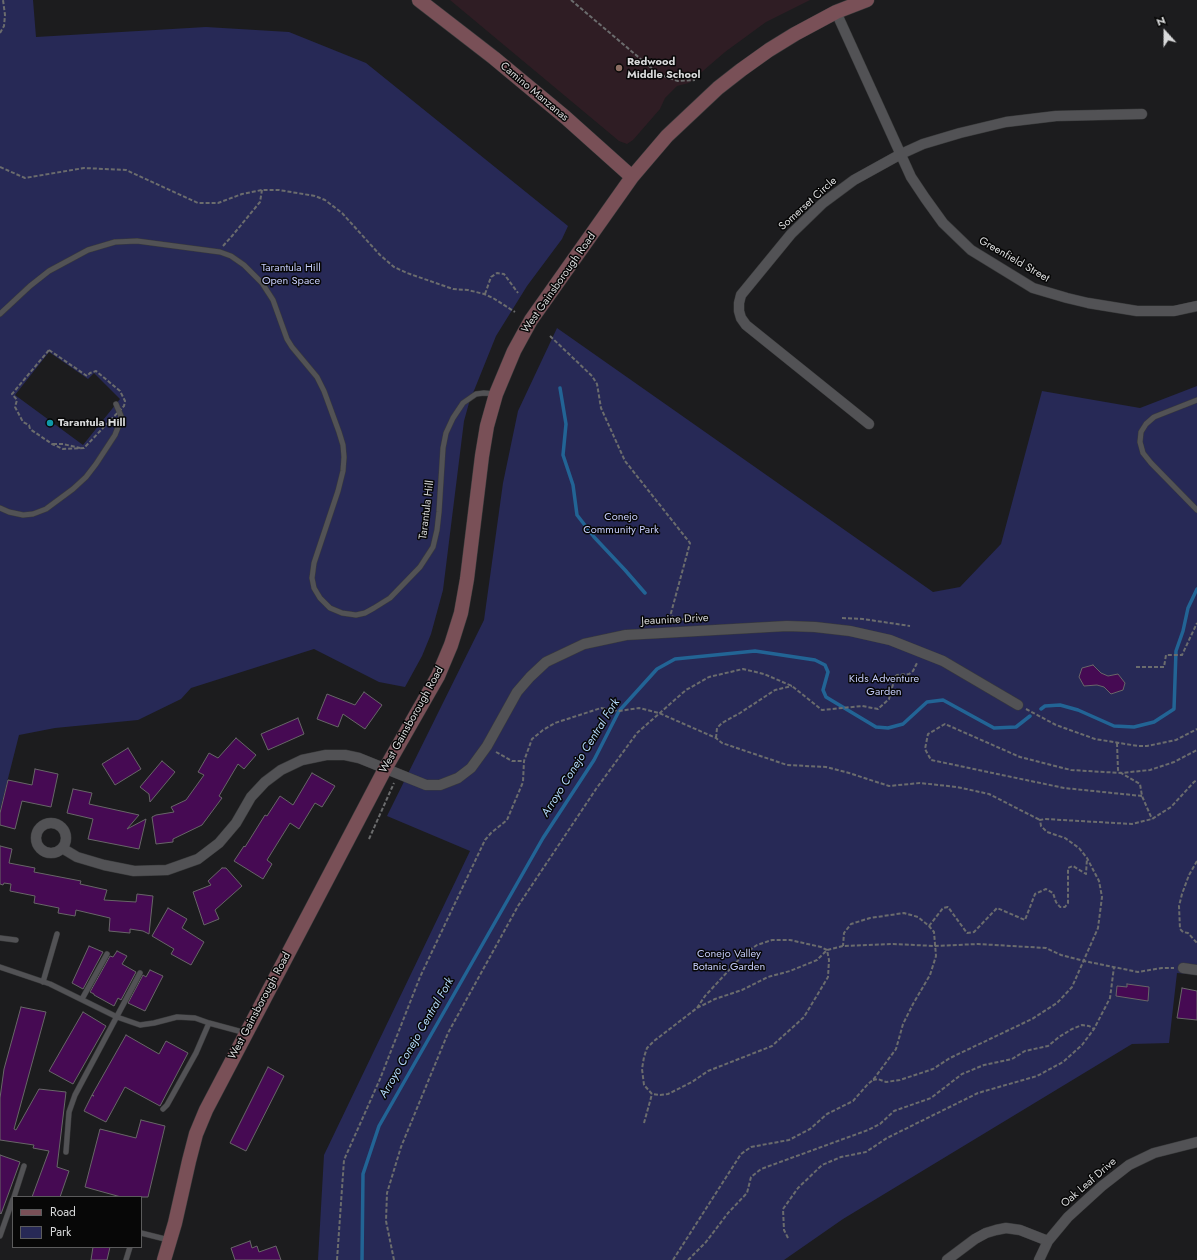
<!DOCTYPE html>
<html>
<head>
<meta charset="utf-8">
<style>
	body { margin:0 }
	#map { position:relative; width:1197px; height:1260px; overflow:hidden; background:#1c1c1e; font-family:Jost,sans-serif }
	canvas { display:block }
	.legend { position:absolute; left:12px; top:1196px; width:130px; height:52px; box-sizing:border-box; background:#070707; border:1px solid #5b5b5c; margin:0; padding:5px 7px; list-style:none; font-size:12px; color:#d9dadb }
	.legend li { display:flex; align-items:center; gap:8px; height:20px }
	.legend b { width:20px; border:1px solid #5b5b5c }
	.north { position:absolute; left:1145px; top:12px; width:40px; height:40px; -webkit-text-stroke:3px #070707; paint-order:stroke; rotate:339deg; font-size:11px; font-weight:700; line-height:16px; text-align:center; color:#d9dadb }
	.north::after { content:''; display:block; margin:auto; width:14px; height:18px; background:#d9dadb; clip-path:polygon(50% 0,100% 100%,50% 72%,0 100%) }
</style>
</head>
<body>
<div id="map">
<canvas width="1197" height="1260"></canvas>
<ul class="legend">
<li><b style="height:5px;background:#795057"></b>Road</li>
<li><b style="height:11px;background:#272956"></b>Park</li>
</ul>
<div class="north">N</div>
</div>
<script>
const c = document.querySelector('canvas').getContext('2d');
c.lineJoin = 'round';
function fillPath(path, color) { c.fillStyle = color; c.fill(path, 'evenodd'); }
const poly = rows => new Path2D(rows.map(r => 'M' + r).join(''));
function stroke(path, color, width, dash) { c.strokeStyle = color; c.lineWidth = width; c.lineCap = dash ? 'butt' : 'round'; c.setLineDash(dash || []); c.stroke(path); }
function drawText(font, color, halo, rows, align = 'center') {
  c.font = font + ' Jost,sans-serif'; c.lineWidth = 3; c.setLineDash([]); c.textBaseline = 'middle'; c.strokeStyle = halo; c.fillStyle = color; for (const [text, x, y, turn = 0] of rows) {
    c.save(); c.translate(x, y); c.rotate((+turn || 0) * Math.PI / 180); c.textAlign = isNaN(turn) ? turn : align; if (halo) c.strokeText(text, 0, 0); c.fillText(text, 0, 0); c.restore();
  }
}
const education = poly([
	[450,0,810,0,766,22,725,52,689,83,677,86,665,98,660,109,633,140,627,144,619,141]
]);
const green = poly([
	[0,0,33,0,36,37,206,27,289,32,366,63,568,226,562,239,527,286,496,336,469,403,464,421,443,590,431,634,422,656,405,687,379,682,314,649,191,688,181,699,138,720,55,728,19,735,0,810],
	[49,352,88,379,94,373,120,399,83,445,15,395],
	[557,328,933,592,960,587,1001,544,1042,391,1140,408,1197,386,1197,975,1177,973,1169,1043,1132,1044,843,1219,784,1260,318,1260,324,1155,470,851,387,816,484,620,503,483,518,411]
]);
const stream = poly([
	[560,388,566,424,563,455,573,485,577,515,594,537,625,570,645,593],
	[1041,709,1045,706,1060,705,1078,710,1114,726,1134,727,1154,722,1174,709,1176,651,1183,631,1188,608,1197,589],
	[362,1260,363,1174,379,1126,543,838,594,760,619,711,657,669,675,659,755,651,815,660,825,665,828,672,823,690,826,697,876,727,888,728,903,724,927,702,943,700,994,728,1016,727,1030,716]
]);
const building = poly([
	[1093,665,1101,673,1108,676,1118,674,1125,683,1123,690,1111,694,1104,687,1097,685,1084,686,1079,677,1082,668,1093,665],
	[364,692,382,705,365,729,343,714,338,727,317,719,327,694,355,705,364,692],
	[298,718,304,734,268,750,261,734,298,718],
	[236,738,256,755,244,769,238,764,219,796,222,798,202,825,173,839,173,842,156,844,152,817,156,815,174,812,171,807,186,800,204,775,198,772,209,753,218,758,236,738],
	[128,748,141,769,115,785,102,764,128,748],
	[162,761,175,772,150,802,149,794,140,787,162,761],
	[35,769,58,774,51,807,22,801,15,829,0,825,0,813,8,780,32,785,35,769],
	[312,773,335,786,322,807,315,803,299,829,290,823,267,860,272,864,263,879,234,861,244,846,245,847,265,815,267,816,280,796,293,805,312,773],
	[73,789,92,793,89,804,139,815,127,829,146,819,139,849,88,839,93,819,67,813,73,789],
	[0,846,12,849,9,863,35,868,34,872,81,881,80,884,107,890,104,900,136,902,137,894,153,896,149,934,143,931,130,929,130,933,109,931,110,918,76,910,75,916,58,913,59,908,34,903,35,896,10,891,11,884,4,883,3,885,0,884,0,846],
	[222,868,226,868,242,886,215,910,219,919,204,925,193,892,211,885,208,881,222,868],
	[168,908,187,919,182,928,204,942,191,965,171,954,174,949,152,936,168,908],
	[89,946,103,952,83,989,72,983,89,946],
	[117,951,127,956,122,964,136,972,121,1000,118,998,114,1006,94,995,94,994,90,992,110,956,113,957,117,951],
	[150,970,163,976,145,1011,128,1003,143,975,146,977,150,970],
	[1127,984,1149,987,1148,1001,1116,996,1117,986,1127,987,1127,984],
	[1182,988,1197,991,1197,1020,1177,1018,1182,988],
	[21,1007,46,1012,14,1129,16,1130,39,1089,66,1092,57,1167,69,1171,60,1197,32,1197,49,1151,33,1148,34,1145,0,1140,0,1098,4,1069,21,1007],
	[83,1012,106,1026,73,1084,49,1071,83,1012],
	[126,1035,159,1054,166,1041,188,1053,160,1106,125,1087,106,1122,84,1111,92,1095,94,1096,92,1095,126,1035],
	[268,1067,284,1076,246,1151,230,1143,268,1067],
	[141,1120,165,1126,148,1197,121,1197,85,1187,100,1129,136,1138,141,1120],
	[0,1155,20,1162,1,1214,0,1213,0,1155],
	[250,1241,252,1248,257,1246,259,1252,276,1246,281,1260,235,1260,231,1248,250,1241],
	[93,1247,110,1247,107,1260,91,1260,93,1247]
]);
const path = poly([
	[571,0,656,72,666,77,678,81,695,80],
	[0,33,4,26,5,15,3,0],
	[0,167,25,178,84,168,126,170,198,203,218,203,242,194,262,190,279,190,315,196,325,200,342,213,380,255,394,267,407,273,453,289,468,290,484,294,493,298,515,312],
	[223,246,232,236,260,202,262,190],
	[485,294,491,277,497,273,504,274,518,293],
	[550,336,592,376,597,384,601,408,625,461,690,543,671,613,674,620,690,619],
	[49,350,87,376,90,373,96,371,120,391,125,401,124,406,84,448,63,449,52,444,30,429,29,425,23,422,15,407,17,400,12,394,49,350],
	[53,444,63,444,80,448],
	[842,618,863,619,910,626],
	[1136,667,1164,667,1166,655,1182,655,1197,623],
	[1026,709,1056,725,1095,739,1138,746,1147,746,1176,740,1197,729],
	[716,738,717,728,722,723,740,713,775,690,792,686],
	[1117,743,1118,770,1121,773,1140,784,1142,796,1152,819],
	[496,752,512,761,524,761],
	[1142,796,1064,788,931,760,925,749,928,734,945,724,1020,757,1071,770,1121,773,1150,770,1174,762,1197,750],
	[369,839,394,783],
	[1197,861,1189,875,1182,894,1179,906,1180,929,1183,932,1188,933,1197,943],
	[929,926,943,908,948,907,967,933,974,932,997,908,1025,920,1035,894,1046,889,1053,893,1056,902,1060,907,1065,907,1068,903,1068,868,1073,866,1086,874,1087,858],
	[697,1008,705,996,744,954,757,945,772,940,790,940,821,947,827,950,829,960,828,977,804,1017,772,1046,708,1071,692,1082,668,1094,660,1095,652,1094,644,1085,642,1069,644,1057,647,1048,654,1041,697,1008,715,999,742,990,768,977,790,971,817,960,827,950,843,946,893,944,935,946,978,944,1046,948,1061,955,1084,961,1138,972,1162,968,1174,968],
	[873,1080,878,1079,886,1082,900,1080,933,1069,950,1058,1032,1019,1057,1003,1072,987,1098,928,1102,897,1099,881,1087,858,1079,848,1065,838,1047,832,1041,826,1040,820,1045,819,1132,824,1152,819,1171,807,1194,782,1197,780],
	[644,1123,652,1094],
	[788,1238,784,1230,783,1209,798,1188,822,1165,841,1157,866,1152,887,1138,978,1093,1037,1076,1063,1062,1082,1045,1094,1029,1110,998,1114,967],
	[337,1260,344,1160,380,1079,420,977,485,840,491,833,507,820,523,782,524,761,532,739,543,730,555,723,601,708,619,711,639,708,659,713,716,738,722,743,787,765,826,767,849,773,889,786,920,783,957,787,989,794,1040,820],
	[394,1260,386,1221,387,1193,401,1147,448,1033,518,906,596,789,637,733,686,690,709,677,743,669,764,674,792,686,822,710,862,706,878,709,889,699,895,677,897,675,909,674,913,671,917,663],
	[673,1260,741,1154,751,1147,789,1140,810,1129,827,1114,853,1101,868,1084,873,1080,896,1049,903,1024,913,1004,930,975,936,956,934,932,929,926,918,917,904,913,870,918,851,924,844,933,843,946],
	[688,1260,706,1242,728,1213,747,1193,751,1177,761,1169,868,1130,880,1124,894,1111,931,1098,962,1074,984,1065,1012,1059,1025,1051,1048,1046,1059,1037,1072,1029,1082,1025,1089,1026,1094,1029]
]);
const lane = poly([
	[0,314,30,286,49,271,88,250,115,242,137,241,220,252,231,256,244,265,262,283,273,300,287,339,292,347,317,377,324,391,339,432,343,445,344,457,343,471,338,491,314,563,312,578,314,588,320,598,330,608,342,613,356,615,365,613,374,608,390,598,420,567,433,547,437,530,439,512,443,448,446,433,453,418,463,403,476,394,484,393,496,394],
	[1197,400,1154,417,1146,424,1141,432,1140,442,1143,453,1151,463,1197,510],
	[0,508,9,512,23,515,33,514,46,509,73,489,86,477,96,464,115,435,120,422,121,416,116,404],
	[0,938,16,940],
	[0,967,50,984,117,1017,140,1025,154,1023,177,1017,195,1018,209,1023,246,1033],
	[43,982,57,934],
	[82,999,107,954],
	[163,1109,167,1105,196,1053,209,1023],
	[66,1152,69,1112,75,1095,140,973],
	[14,1197,24,1166],
	[141,1233,169,1240],
	[0,1236,13,1199],
	[126,1260,130,1247]
]);
const street = poly([
	[836,12,911,177,925,198,943,223,971,250,1033,288,1067,298,1088,303,1137,311,1174,311,1197,306],
	[869,424,746,325,741,318,739,311,739,303,741,295,791,234,823,203,854,180,901,154,923,144,960,133,1006,122,1056,116,1142,114],
	'36 838a15 15 0 1 1 30 0a15 15 0 1 1-30 0Z',
	[62,848,77,857,104,865,134,871,167,870,198,859,219,843,236,823,251,797,265,782,281,770,302,760,326,755,345,755,359,758,426,785,440,785,458,778,471,768,487,746,517,692,530,677,546,662,584,644,626,635,787,626,815,627,850,631,890,640,943,661,1018,705],
	[1183,968,1197,970],
	[947,1260,975,1239,986,1233,996,1230,1006,1228,1020,1230,1048,1241],
	[1039,1260,1048,1241,1068,1217,1102,1186,1129,1165,1154,1153,1197,1142]
]);
const secondary = poly([
	[419,0,494,58,565,117,632,177],
	[164,1260,175,1223,189,1161,196,1134,206,1110,385,769,438,676,451,645,461,613,467,579,482,456,487,426,496,394,514,351,531,320,632,177,667,136,718,88,741,70,769,50,795,34,836,12,867,0]
]);
const markers = [
	[619,68,4,"#8d6e63"],
	[50,423,4,"#0f9aa8"]
];
const poiNames = [
	["Redwood",627,62],
	["Middle School",627,75],
	["Tarantula Hill",58,423]
];
const streetNames = [
	["Camino Manzanas",534,92,40],
	["Somerset Circle",808,204,-42],
	["Greenfield Street",1014,260,30],
	["West Gainsborough Road",559,283,-55],
	["Tarantula Hill",427,510,-83],
	["Jeaunine Drive",675,620,-3],
	["West Gainsborough Road",412,720,-61],
	["West Gainsborough Road",260,1006,-62],
	["Oak Leaf Drive",1089,1183,-41]
];
const parkNames = [
	["Tarantula Hill",291,268],
	["Open Space",291,281],
	["Conejo",621,517],
	["Community Park",621,530],
	["Kids Adventure",884,679],
	["Garden",884,692],
	["Conejo Valley",729,954],
	["Botanic Garden",729,967]
];
const waterNames = [
	["Arroyo Conejo Central Fork",581,758,-58],
	["Arroyo Conejo Central Fork",417,1038,-60]
];
fillPath(education, '#2f1d24');
fillPath(green, '#272956');
stroke(stream, '#226495', 3.5);
fillPath(building, '#460a53');
stroke(building, '#686668', 1);
stroke(lane, '#393a3b', 6);
stroke(street, '#393a3b', 11);
stroke(secondary, '#393a3b', 15);
stroke(path, '#6b6c6d', 2, [4, 2]);
stroke(lane, '#525255', 5);
stroke(street, '#525255', 10);
stroke(secondary, '#795057', 14);
for (const [x, y, r, color] of markers) { const dot = new Path2D(); dot.arc(x, y, r, 0, 2 * Math.PI); c.fillStyle = color; c.fill(dot); stroke(dot, '#070707', 1.5); }
drawText('bold 11px', '#d9dadb', '#070707', poiNames, 'left');
drawText('11px', '#d9dadb', '#070707', streetNames);
drawText('11px', '#c3caf7', '#070707', parkNames);
drawText('italic 12px', '#b1d8fa', '#070707', waterNames);
</script>
</body>
</html>
